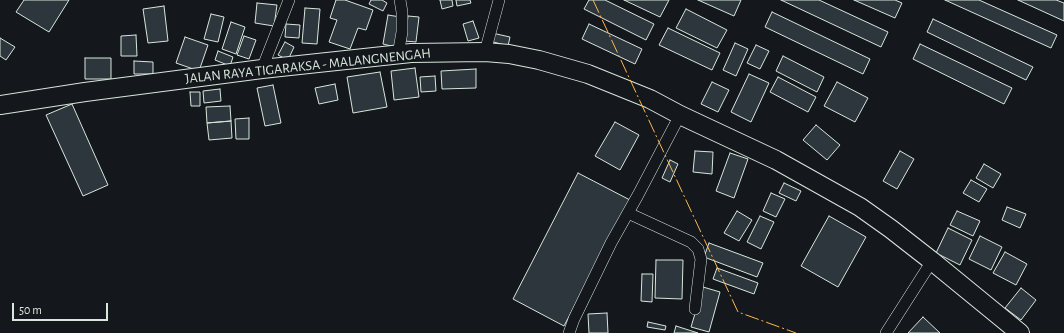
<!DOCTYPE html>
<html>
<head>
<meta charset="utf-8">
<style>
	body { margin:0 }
	#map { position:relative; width:1064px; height:333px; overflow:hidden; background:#14181c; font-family:"Alegreya Sans",sans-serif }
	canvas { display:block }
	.scale { position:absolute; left:12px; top:303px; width:96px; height:18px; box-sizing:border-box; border:2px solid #d8e6dc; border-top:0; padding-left:5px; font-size:12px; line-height:14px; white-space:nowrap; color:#d8e6dc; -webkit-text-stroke:3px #14181c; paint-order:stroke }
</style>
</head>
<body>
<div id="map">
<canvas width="1064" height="333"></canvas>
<div class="scale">50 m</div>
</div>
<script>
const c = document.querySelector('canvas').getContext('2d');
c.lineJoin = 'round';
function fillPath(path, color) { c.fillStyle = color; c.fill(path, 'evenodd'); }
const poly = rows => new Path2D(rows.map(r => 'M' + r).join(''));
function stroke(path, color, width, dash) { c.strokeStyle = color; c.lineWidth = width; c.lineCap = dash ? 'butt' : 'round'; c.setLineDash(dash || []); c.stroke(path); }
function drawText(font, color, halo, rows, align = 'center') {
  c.font = font + ' "Alegreya Sans",sans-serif'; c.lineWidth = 3; c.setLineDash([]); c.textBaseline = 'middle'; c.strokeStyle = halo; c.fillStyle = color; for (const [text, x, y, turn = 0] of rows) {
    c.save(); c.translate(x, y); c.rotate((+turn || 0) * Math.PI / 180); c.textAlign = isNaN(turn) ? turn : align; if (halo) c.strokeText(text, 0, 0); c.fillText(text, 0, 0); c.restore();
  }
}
const building = poly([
	[24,0,69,0,49,32,16,12,24,0],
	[336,0,345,0,373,10,366,30,358,28,350,49,329,42,337,20,330,18,336,0],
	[371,0,382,0,387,3,383,11,369,4,371,0],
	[440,0,452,0,453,6,442,9,440,0],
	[456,0,470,0,471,3,457,6,456,0],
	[589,0,605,0,654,24,646,40,584,9,589,0],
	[624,0,669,0,660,17,624,0],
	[698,0,741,0,734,16,698,0],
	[781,0,819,0,888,32,881,47,781,0],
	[854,0,895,0,902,3,895,18,854,0],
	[945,0,979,0,1057,35,1051,48,945,0],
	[1018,0,1056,0,1064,3,1064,21,1018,0],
	[257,3,277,5,274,26,255,23,257,3],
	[164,6,168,41,148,43,143,9,164,6],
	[305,8,320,9,317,44,302,43,305,8],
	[686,9,727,30,717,48,676,28,686,9],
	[772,12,870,59,863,74,765,27,772,12],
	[211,14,224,17,218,42,204,39,211,14],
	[388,15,400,17,395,47,383,44,388,15],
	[408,16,419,17,416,42,405,41,408,16],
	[933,19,1033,67,1026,80,927,32,933,19],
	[473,21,479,38,468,41,463,24,473,21],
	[231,22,245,27,236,54,222,49,231,22],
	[286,24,300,25,299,38,285,37,286,24],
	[589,24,642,49,635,64,582,39,589,24],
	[668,28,720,53,712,70,659,45,668,28],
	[492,33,510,37,508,46,490,41,492,33],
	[136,35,137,56,121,56,121,36,136,35],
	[244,36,256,40,249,59,237,55,244,36],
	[185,37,208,45,199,71,176,63,185,37],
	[0,38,15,47,6,60,0,56,0,38],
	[285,42,294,47,288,60,278,55,285,42],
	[735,43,748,49,736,76,723,70,735,43],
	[920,44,1012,88,1004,104,913,59,920,44],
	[756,45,769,51,760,69,747,63,756,45],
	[218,51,233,57,230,66,215,60,218,51],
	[783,56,824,77,817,92,776,71,783,56],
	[85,58,111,58,111,79,85,79,85,58],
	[134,61,153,62,153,74,134,74,134,61],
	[415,68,419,97,394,100,391,71,415,68],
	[476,69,476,88,442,89,441,71,476,69],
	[380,72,387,107,353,113,347,77,380,72],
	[749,74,769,83,751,122,731,112,749,74],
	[435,76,436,91,421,92,420,77,435,76],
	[778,77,816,97,808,112,770,92,778,77],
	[712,82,729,90,718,112,701,104,712,82],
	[837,82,868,98,855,122,824,106,837,82],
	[335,84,338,100,319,104,315,88,335,84],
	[273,85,281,123,265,126,257,88,273,85],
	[220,89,221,101,204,103,203,91,220,89],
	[190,92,200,92,200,106,191,106,190,92],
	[72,104,108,185,83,196,46,115,72,104],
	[230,106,231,121,207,123,206,107,230,106],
	[249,118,249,139,236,139,235,119,249,118],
	[231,121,232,138,209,140,207,123,231,121],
	[615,122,639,135,620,170,595,156,615,122],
	[816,125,840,145,827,160,803,140,816,125],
	[695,151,713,152,712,174,693,172,695,151],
	[900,151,914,159,897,189,883,181,900,151],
	[730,153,748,159,734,198,716,191,730,153],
	[670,160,678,164,670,182,662,178,670,160],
	[984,164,1001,174,993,188,976,178,984,164],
	[578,173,630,200,564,326,513,299,578,173],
	[971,180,987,189,979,202,963,193,971,180],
	[784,183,801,191,796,201,779,193,784,183],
	[771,193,785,199,776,217,763,211,771,193],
	[1007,207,1026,214,1020,228,1002,220,1007,207],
	[737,211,752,220,739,241,724,233,737,211],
	[957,211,980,221,973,236,950,225,957,211],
	[760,216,774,222,761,249,747,242,760,216],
	[829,216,866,237,838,287,801,266,829,216],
	[948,228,972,240,960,265,936,253,948,228],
	[980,236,1002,247,991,270,969,259,980,236],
	[709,243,763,263,757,277,704,257,709,243],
	[1005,252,1027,264,1016,285,993,273,1005,252],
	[656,260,683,260,682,299,655,298,656,260],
	[717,268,758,283,754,294,713,279,717,268],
	[642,274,653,274,652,302,641,301,642,274],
	[703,287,720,292,709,332,691,327,703,287],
	[1021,288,1036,300,1021,320,1005,308,1021,288],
	[607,313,608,333,589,333,588,314,607,313],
	[923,317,940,333,908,333,923,317],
	[648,322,666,326,665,330,647,327,648,322],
	[676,326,698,333,674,333,676,326]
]);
const street = poly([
	[485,52,499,0],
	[398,55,402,32,402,12,400,0],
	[262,69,289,0],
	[628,213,691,242,698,249,701,259,695,309],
	[569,333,574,319,611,243,638,195,680,115],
	[886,333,932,261]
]);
const primary = poly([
	[0,105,85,92,262,69,411,53,485,52,509,54,539,60,588,74,650,99,680,115,776,160,860,207,891,229,932,261,1020,333]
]);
const power = poly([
	[593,0,738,312,796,333]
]);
const streetNames = [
	["JALAN RAYA TIGARAKSA - MALANGNENGAH",308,66,-6]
];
fillPath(building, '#2c363c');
stroke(building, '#d8e6dc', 1);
stroke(street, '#d8e6dc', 12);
stroke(primary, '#d8e6dc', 20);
stroke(street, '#14181c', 11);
stroke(primary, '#14181c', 18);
stroke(power, '#ffb74d', 1, [14, 3, 2, 3]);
drawText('14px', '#d8e6dc', '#14181c', streetNames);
</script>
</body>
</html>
